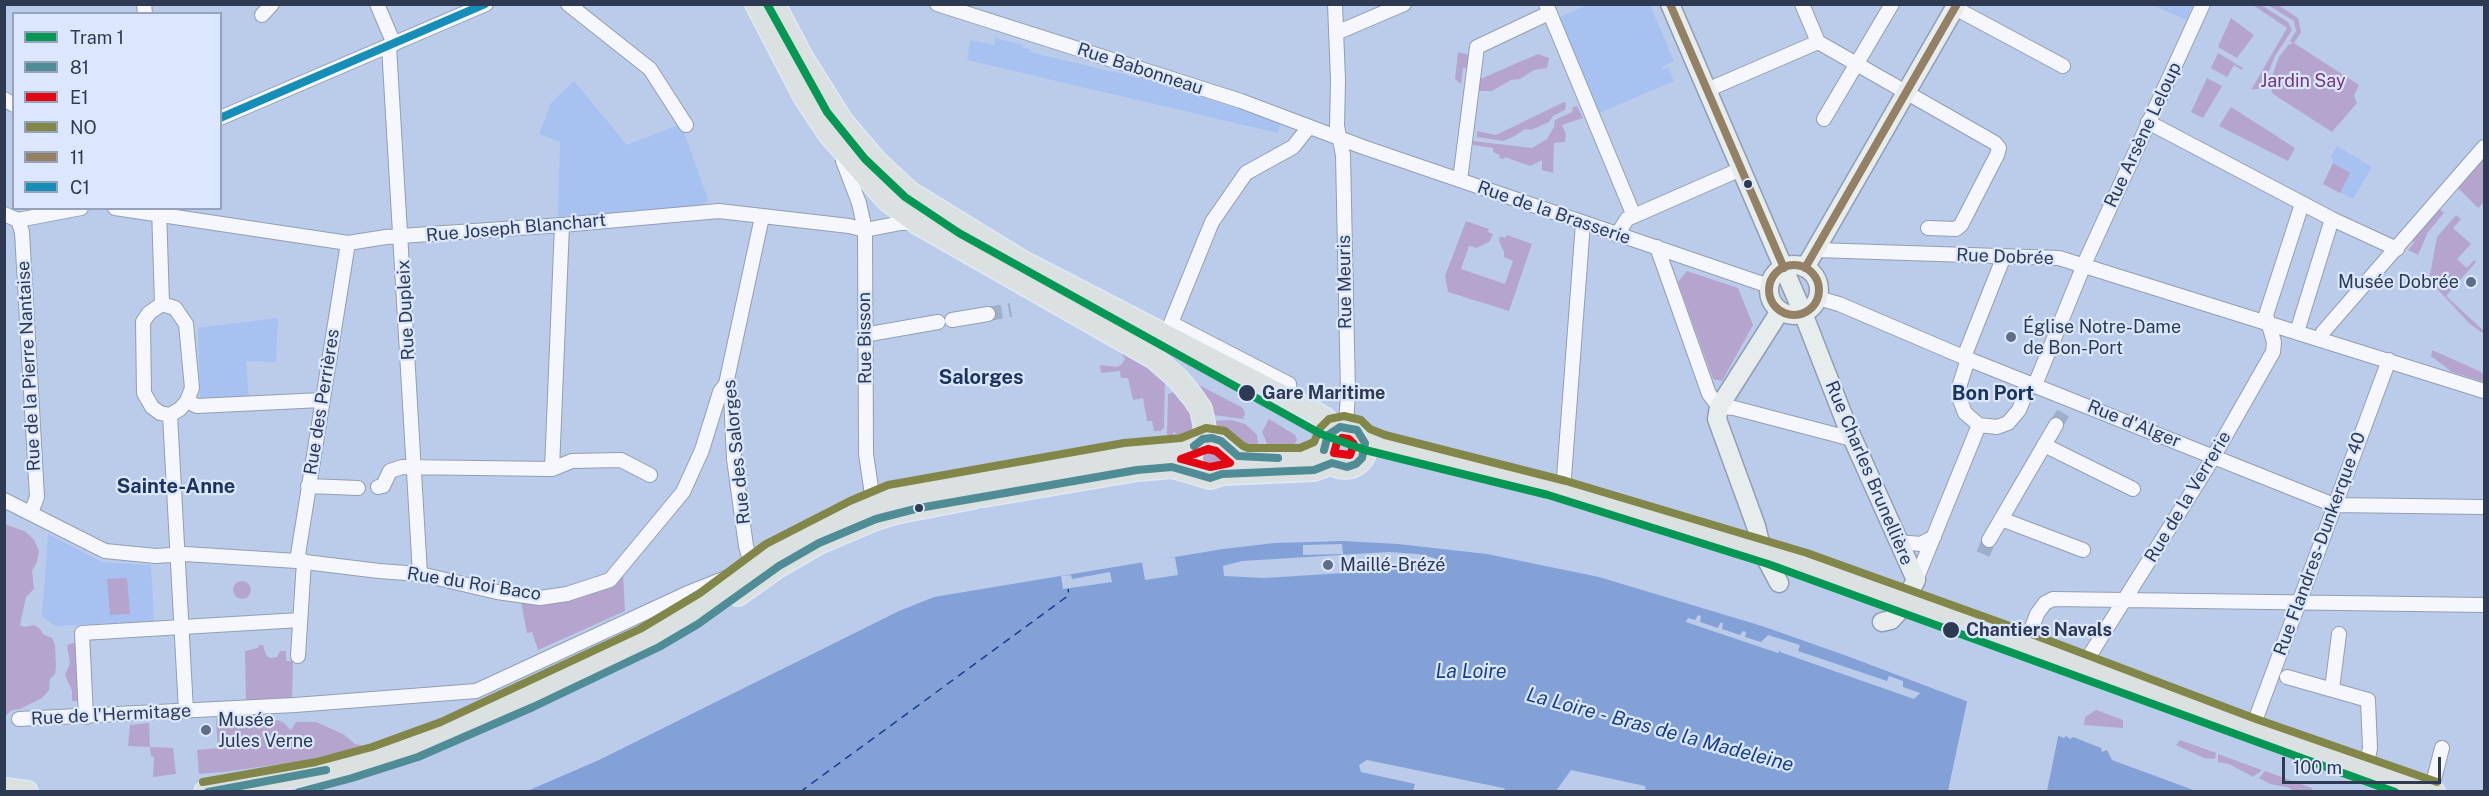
<!DOCTYPE html>
<html>
<head>
<meta charset="utf-8">
<style>
	body { margin:0 }
	#map { position:relative; width:2489px; height:796px; overflow:hidden; background:#bbccea; font-family:"Public Sans",sans-serif }
	canvas { display:block }
	.frame { position:absolute; inset:0; border:6px solid #2e3a51; pointer-events:none }
	.legend { position:absolute; left:12px; top:12px; width:210px; height:198px; box-sizing:border-box; background:#dae7fe; border:2px solid #95a2b9; margin:0; padding:8px 10px; list-style:none; font-size:18px; color:#2e3a51 }
	.legend li { display:flex; align-items:center; gap:12px; height:30px }
	.legend b { width:30px; border:2px solid #95a2b9 }
	.scale { position:absolute; left:2282px; top:757px; width:159px; height:27px; box-sizing:border-box; border:3px solid #2e3a51; border-top:0; padding-left:8px; font-size:18px; line-height:21px; white-space:nowrap; color:#2e3a51; -webkit-text-stroke:4px #dae7fe; paint-order:stroke }
</style>
</head>
<body>
<div id="map">
<canvas width="2489" height="796"></canvas>
<div class="frame"></div>
<ul class="legend">
<li><b style="height:8px;background:#079754"></b>Tram 1</li>
<li><b style="height:8px;background:#4f8c96"></b>81</li>
<li><b style="height:8px;background:#e30613"></b>E1</li>
<li><b style="height:8px;background:#828749"></b>NO</li>
<li><b style="height:8px;background:#948065"></b>11</li>
<li><b style="height:8px;background:#178eb8"></b>C1</li>
</ul>
<div class="scale">100 m</div>
</div>
<script>
const c = document.querySelector('canvas').getContext('2d');
c.lineJoin = 'round';
function fillPath(path, color) { c.fillStyle = color; c.fill(path, 'evenodd'); }
const poly = rows => new Path2D(rows.map(r => 'M' + r).join(''));
function stroke(path, color, width, dash) { c.strokeStyle = color; c.lineWidth = width; c.lineCap = dash ? 'butt' : 'round'; c.setLineDash(dash || []); c.stroke(path); }
function drawText(font, color, halo, rows, align = 'center') {
  c.font = font + ' "Public Sans",sans-serif'; c.lineWidth = 4.5; c.setLineDash([]); c.textBaseline = 'middle'; c.strokeStyle = halo; c.fillStyle = color; for (const [text, x, y, turn = 0] of rows) {
    c.save(); c.translate(x, y); c.rotate((+turn || 0) * Math.PI / 180); c.textAlign = isNaN(turn) ? turn : align; if (halo) c.strokeText(text, 0, 0); c.fillText(text, 0, 0); c.restore();
  }
}
const built = poly([
	[1588,5,1650,5,1674,61,1662,67,1663,69,1668,67,1674,81,1597,114,1557,18],
	[2153,5,2193,4,2193,5,2186,20],
	[995,38,1023,45,1022,48,1030,49,1030,52,1147,80,1281,123,1278,133,967,60,970,40,995,45],
	[574,81,627,145,681,124,708,199,703,206,558,217,560,142,539,134,551,103],
	[2337,146,2372,167,2353,199,2323,184,2333,164,2331,156],
	[278,318,276,362,246,361,249,400,200,401,198,328],
	[48,534,102,562,151,565,154,621,55,626,42,616]
]);
const green = poly([
	[2253,5,2261,5,2288,22,2292,30,2275,56,2262,88,2251,90,2287,28],
	[2268,5,2278,5,2298,18,2301,32,2294,43,2359,85,2354,96,2357,103,2332,132,2273,94,2270,87,2271,79,2279,57,2288,45,2293,43,2290,41,2296,31,2294,21],
	[2231,18,2254,35,2237,58,2218,47],
	[1458,52,1473,56,1473,69,1463,68,1461,84,1455,79],
	[2218,53,2243,68,2242,70,2234,65,2227,77,2211,68],
	[1538,54,1549,58,1547,68,1534,70,1520,79,1511,80,1492,91,1478,91,1478,80],
	[2207,78,2222,86,2203,118,2191,112],
	[1564,102,1566,104,1565,110,1553,116,1549,122,1531,130,1525,129,1513,137,1503,141,1477,137,1477,131,1496,135],
	[1577,106,1583,118,1562,125,1566,134,1565,142,1554,143,1553,173,1542,170,1542,160,1530,166,1505,157,1504,159,1499,158,1500,155,1493,152,1493,148,1473,145,1473,141,1532,148,1547,139,1554,127,1555,120,1572,112,1573,107],
	[2231,107,2295,148,2288,161,2219,126],
	[2484,158,2484,202,2478,208,2458,188],
	[2333,163,2350,173,2340,193,2323,184],
	[2440,209,2444,213,2428,232,2418,255,2408,250,2414,243,2412,241],
	[2456,215,2461,219,2453,228,2471,244,2457,259,2467,268,2474,260,2476,262,2446,296,2484,331,2484,334,2470,324,2429,280,2437,237],
	[1466,221,1489,229,1488,232,1493,234,1490,241,1477,248,1469,246,1461,269,1505,284,1513,261,1504,257,1504,252,1499,241,1500,236,1505,238,1507,235,1532,244,1509,311,1448,292,1445,276],
	[1687,271,1738,288,1753,325,1722,381,1713,379,1678,282],
	[2432,350,2479,371,2484,374,2484,382,2452,372,2431,356],
	[1120,351,1165,379,1164,427,1161,431,1154,431,1152,421,1147,421,1143,398,1133,400,1128,378,1121,378,1120,371,1101,373,1100,365,1117,367,1122,364,1125,359],
	[1199,385,1243,408,1245,413,1243,419,1214,415,1199,388],
	[1173,388,1196,417,1190,434,1185,437,1173,432,1173,438,1167,434,1168,394,1173,392],
	[1269,419,1295,435,1297,440,1294,445,1275,447,1268,446,1262,432],
	[1231,420,1245,424,1252,430,1257,435,1258,445,1249,447,1249,450,1216,431,1210,421],
	[1206,443,1224,454,1224,459,1221,467,1208,472,1196,452],
	[5,524,26,532,34,540,39,551,37,562,32,571,34,589,26,597,20,625,24,627,34,625,39,628,44,635,52,638,55,645,56,667,55,674,50,679,49,690,42,698,20,709,12,710,5,716],
	[623,573,625,611,538,650,532,632,527,633,521,602,540,605,609,585],
	[127,578,130,614,110,615,107,579],
	'233 590a9 9 0 1 1 18 0a9 9 0 1 1-18 0Z',
	[77,642,80,701,72,701,72,691,65,675,70,663,67,645],
	[259,645,263,645,266,655,270,658,277,657,280,651,286,651,286,661,293,661,292,698,246,700,245,651,258,648],
	[2096,710,2123,720,2123,728,2084,725,2085,717],
	[234,718,257,725,263,725,276,720,283,722,291,730,296,722,316,722,343,734,355,744,365,746,302,761,224,772,199,774,197,750,218,748,216,719],
	[149,723,150,747,173,748,176,774,153,777,154,757,151,756,150,747,128,746,130,725],
	[2180,740,2216,753,2215,759,2204,758,2176,745],
	[2218,754,2262,770,2253,777,2229,764,2218,762],
	[2265,771,2312,788,2312,791,2294,791,2287,787,2270,784,2259,778]
]);
const water = poly([
	[1343,541,1398,544,1487,554,1599,577,1762,626,1847,656,2064,738,2066,736,2070,739,2073,737,2101,748,2102,752,2107,750,2112,760,2196,791,525,792,599,760,899,611,934,597,1223,549,1275,543],
	[1389,552,1418,554,1435,558,1392,570,1264,578,1224,576,1223,566,1242,561]
]);
const pier = poly([
	[1342,544,1343,554,1303,555,1303,545],
	[1175,557,1178,575,1145,580,1142,562],
	[1110,572,1112,582,1063,589,1061,576,1071,575,1072,579],
	[1698,615,1701,616,1700,622,1718,628,1720,623,1723,623,1722,629,1740,635,1743,631,1746,632,1745,637,1761,642,1768,635,1800,645,1798,651,1887,681,1889,676,1903,681,1903,687,1920,693,1914,699,1780,652,1780,650,1778,653,1686,622,1688,618,1695,620],
	[1968,697,2059,732,2047,791,1948,791],
	[1367,760,1503,788,1507,791,1413,791,1415,784,1361,772,1359,765],
	[1571,770,1645,786,1646,791,1556,791]
]);
const ferry = poly([
	[800,792,1069,595,1068,589]
]);
const streetTunnel = poly([
	[988,314,1011,310],
	[2056,425,2065,410],
	[1983,554,1989,540]
]);
const street = poly([
	[144,4,145,14],
	[377,4,394,44],
	[568,4,650,69,686,125],
	[937,4,1241,101,1363,147,1769,286],
	[1335,4,1338,80,1337,126,1343,155,1348,393,1346,426],
	[1546,4,1634,216],
	[1802,4,1818,42],
	[1955,8,2063,66],
	[262,15,272,4],
	[1336,33,1404,4],
	[1818,42,1995,143,1999,148,1997,155,1961,225,1956,229,1928,228],
	[389,46,420,574],
	[1707,90,1818,42],
	[4,99,14,105],
	[220,118,486,4],
	[1824,119,1892,4],
	[2148,122,2332,219,2397,249],
	[843,161,859,203,865,230,866,454,874,508],
	[1460,180,1477,47,1549,13],
	[115,208,348,243,386,237,562,225,719,211,849,226,865,230,901,223,917,223],
	[159,208,162,304],
	[4,214,18,220,81,208],
	[18,220,22,232,37,497,31,513],
	[1617,235,1627,219,1741,169],
	[1657,247,1709,394,1719,407,1734,408,1852,439],
	[1816,250,2059,258,2484,391],
	[1818,298,1839,304,1968,359,2334,505,2484,507],
	[162,304,149,313,143,322,144,393,152,407,160,413,170,415],
	[162,304,175,308,186,324,192,388,187,401,180,409,170,415],
	[952,320,988,314],
	[2297,332,2332,219],
	[864,335,938,322],
	[2322,339,2323,332,2484,147],
	[1964,357,2004,256],
	[1968,359,1960,384,1959,397,1965,413,1979,425,1997,427,2008,423,2019,410,2030,383],
	[2035,385,2086,260,2203,4],
	[187,401,197,406,322,400],
	[1291,401,1289,384,1171,323,1212,222,1246,173,1293,147,1309,127],
	[170,415,186,711],
	[2044,445,2133,489],
	[552,469,562,225],
	[308,486,358,488],
	[378,487,383,486,390,471,402,467,552,469,572,461,621,460,650,475],
	[1563,491,1583,223],
	[4,500,105,551,156,556,185,554,297,561,379,571,420,574,497,592,540,598,567,594,610,580,683,492,702,450,720,392,726,384],
	[2001,519,2083,550],
	[1989,540,2056,425],
	[1898,542,1921,544,1934,537],
	[297,561,348,243],
	[754,574,746,546,734,459,731,395,726,384,762,217],
	[1916,580,1979,425],
	[2029,645,2030,633,2037,614,2045,603,2053,599,2484,605],
	[298,656,304,561],
	[2083,666,2207,468,2273,352,2274,342,2266,315,2302,204],
	[2287,677,2368,700,2370,748,2366,768],
	[2332,689,2339,634],
	[86,717,82,633,300,620],
	[19,719,295,705,476,691,688,593,731,576],
	[2252,729,2389,360],
	[2431,791,2442,748]
]);
const secondary = poly([
	[1670,4,1803,313,1847,426,1916,580,1900,610,1891,620,1882,622],
	'1769 290a25 25 0 1 1 50 0a25 25 0 1 1-50 0Z',
	[1805,268,1957,4],
	[1779,583,1762,551,1756,526,1717,419,1719,407,1780,311]
]);
const primary = poly([
	[756,4,805,98,829,134,888,201,917,223,1154,358,1178,379,1192,396,1201,409,1207,438],
	[774,4,803,59,842,121,876,161,909,192,1023,262,1310,410,1324,418,1335,428],
	'1324 447a21 21 0 1 1 42 0a21 21 0 1 1-42 0Z',
	[1363,438,1563,491,1803,563,2017,640,2252,729,2434,792],
	[1324,450,1302,458,1247,458,1238,456,1221,441,1207,438,1194,446,1190,460,1197,474,1210,478,1222,474,1314,470,1332,463],
	[981,478,1126,453,1194,446],
	[984,496,1137,470,1172,467,1197,474],
	[738,595,779,566,819,543,876,519,895,513,973,498],
	[4,789,27,792],
	[205,792,252,785,318,772,375,757,445,732,645,638,706,602,772,553,855,510,891,495,969,480]
]);
const tram = poly([
	[1147,337,1186,365]
]);
const bus1 = poly([
	[1194,446,1203,439,1212,438,1221,441,1238,456,1278,458],
	[208,792,326,770],
	[299,792,352,778,418,757,533,707,659,647,698,624,779,566,819,543,876,519,919,508,1137,470,1172,467,1210,478,1222,474,1314,470,1332,463,1347,467,1356,464,1362,458,1365,443,1357,430,1340,427,1328,435,1324,450]
]);
const bus2 = poly([
	[1342,438,1349,439,1354,444,1350,455,1334,453,1337,442,1342,438],
	[1208,449,1216,451,1230,463,1210,467,1181,459,1208,449]
]);
const bus3 = poly([
	[203,782,316,762,372,747,441,722,640,629,700,593,766,544,850,501,888,485,1124,443,1181,438,1206,428,1225,431,1243,446,1248,448,1300,448,1314,442,1320,428,1329,419,1344,416,1361,420,1370,429,1385,435,1566,481,1807,553,2021,630,2256,719,2437,782]
]);
const bus4 = poly([
	[1670,4,1784,268],
	'1769 290a25 25 0 1 1 50 0a25 25 0 1 1-50 0Z',
	[1805,268,1957,4]
]);
const bus5 = poly([
	[220,118,485,4]
]);
const tram1 = poly([
	[767,4,827,112,865,159,905,197,959,233,1321,434,1365,450,1548,495,1768,564,2395,792]
]);
const markers = [
	[1748,184,5,"#2e3a51"],
	[2471,282,6,"#5f6d87"],
	[2011,337,6,"#5f6d87"],
	[1247,393,9,"#2e3a51"],
	[919,508,5,"#2e3a51"],
	[1328,565,6,"#5f6d87"],
	[1951,630,9,"#2e3a51"],
	[206,730,6,"#5f6d87"]
];
const streetNames = [
	["Rue Babonneau",1140,69,18],
	["Rue Arsène Leloup",2143,135,-65],
	["Rue de la Brasserie",1554,213,19],
	["Rue Joseph Blanchart",516,228,-5],
	["Rue Dobrée",2005,257,2],
	["Rue Meuris",1345,282,-91],
	["Rue Dupleix",406,310,-93],
	["Rue Bisson",865,338,-91],
	["Rue de la Pierre Nantaise",29,366,-93],
	["Rue des Perrières",322,402,-81],
	["Rue d'Alger",2134,424,22],
	["Rue des Salorges",737,452,-96],
	["Rue Charles Brunellière",1869,473,67],
	["Rue de la Verrerie",2188,497,-59],
	["Rue Flandres-Dunkerque 40",2320,544,-70],
	["Rue du Roi Baco",474,584,9],
	["Rue de l'Hermitage",111,715,-3]
];
const parkNames = [
	["Jardin Say",2303,81]
];
const poiNames = [
	["Musée Dobrée",2459,282,"right"],
	["Église Notre-Dame",2023,327],
	["de Bon-Port",2023,348],
	["Maillé-Brézé",1340,565],
	["Musée",218,720],
	["Jules Verne",218,741]
];
const stopNames = [
	["Gare Maritime",1262,393],
	["Chantiers Navals",1966,630]
];
const neighbourhoodNames = [
	["Salorges",981,378],
	["Bon Port",1993,394],
	["Sainte-Anne",176,487]
];
const waterNames = [
	["La Loire",1471,672],
	["La Loire - Bras de la Madeleine",1660,730,15]
];
fillPath(built, '#a7c2f1');
fillPath(green, '#b5a5ce');
fillPath(water, '#83a1d7');
fillPath(pier, '#bbccea');
stroke(ferry, '#173f8b', 1.5, [8, 6]);
stroke(streetTunnel, '#9fafcb', 14, [14, 7]);
stroke(street, '#919eb5', 16);
stroke(secondary, '#919eb5', 21);
stroke(primary, '#e0e8f6', 24);
stroke(street, '#f5f7fc', 14);
stroke(secondary, '#e7eced', 18);
stroke(primary, '#dae1e0', 21);
stroke(tram, '#c8cdd6', 1.5);
stroke(bus1, '#4f8c96', 8);
stroke(bus2, '#e30613', 8);
stroke(bus3, '#828749', 8);
stroke(bus4, '#948065', 8);
stroke(bus5, '#178eb8', 8);
stroke(tram1, '#079754', 8);
for (const [x, y, r, color] of markers) { const dot = new Path2D(); dot.arc(x, y, r, 0, 2 * Math.PI); c.fillStyle = color; c.fill(dot); stroke(dot, '#dae7fe', 2); }
drawText('18px', '#2e3a51', '#dae7fe', streetNames);
drawText('18px', '#753680', '#dae7fe', parkNames);
drawText('18px', '#2e3a51', '#dae7fe', poiNames, 'left');
drawText('bold 18px', '#2e3a51', '#dae7fe', stopNames, 'left');
drawText('bold 20px', '#1a335f', '#dae7fe', neighbourhoodNames);
drawText('italic 20px', '#173f8b', '#dae7fe', waterNames);
</script>
</body>
</html>
